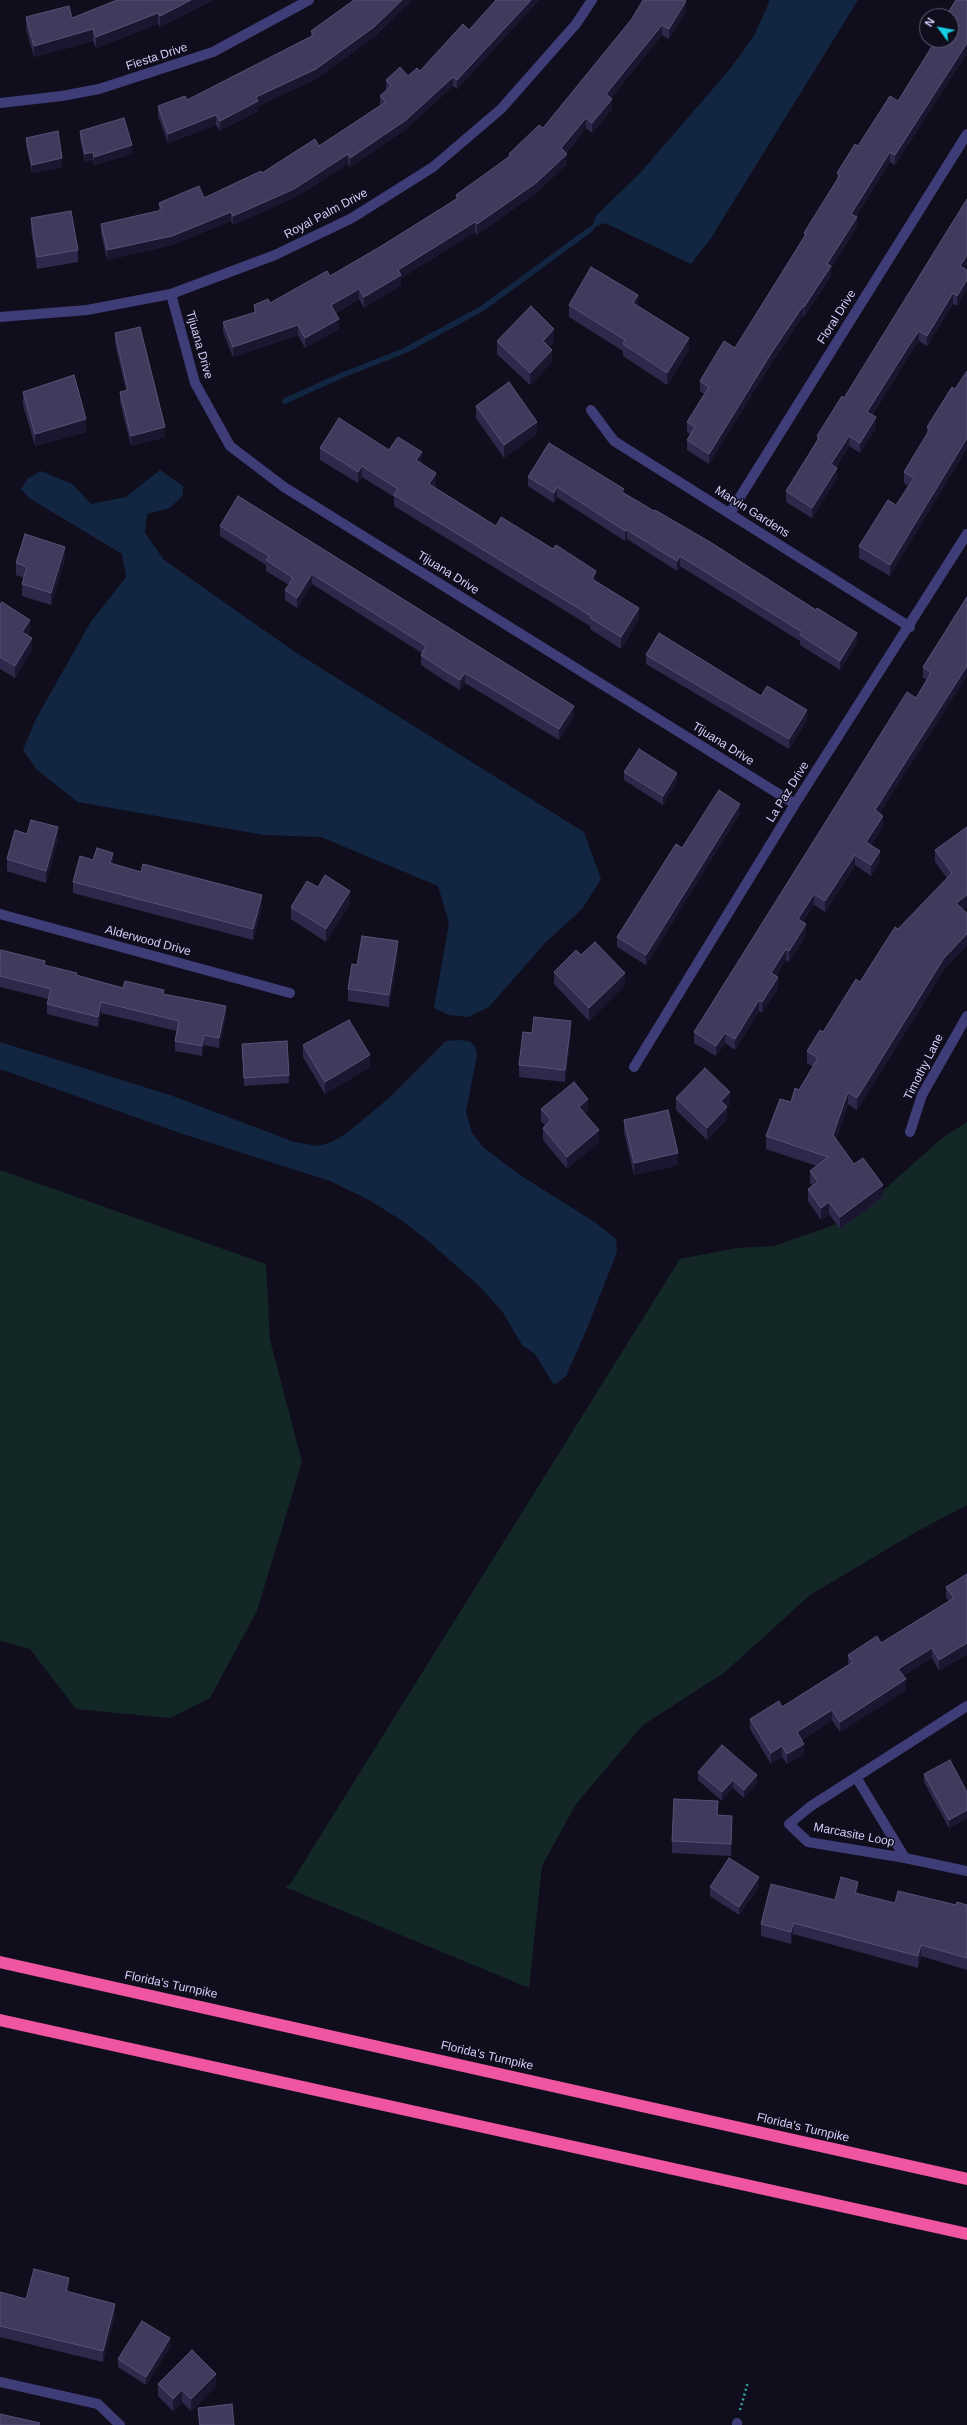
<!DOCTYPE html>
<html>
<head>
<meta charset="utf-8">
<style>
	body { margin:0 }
	#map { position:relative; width:967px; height:2425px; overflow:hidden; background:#100e1d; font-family:Helvetica,sans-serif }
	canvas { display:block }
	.north { position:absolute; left:919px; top:8px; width:40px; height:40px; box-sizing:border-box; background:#100e1d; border:1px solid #5e5b75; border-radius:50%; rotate:302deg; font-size:11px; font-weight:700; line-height:16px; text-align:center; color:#d4cffa }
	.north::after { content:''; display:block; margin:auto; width:14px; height:18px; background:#15cde0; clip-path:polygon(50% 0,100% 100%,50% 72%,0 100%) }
</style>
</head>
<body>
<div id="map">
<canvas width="967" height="2425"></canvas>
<div class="north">N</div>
</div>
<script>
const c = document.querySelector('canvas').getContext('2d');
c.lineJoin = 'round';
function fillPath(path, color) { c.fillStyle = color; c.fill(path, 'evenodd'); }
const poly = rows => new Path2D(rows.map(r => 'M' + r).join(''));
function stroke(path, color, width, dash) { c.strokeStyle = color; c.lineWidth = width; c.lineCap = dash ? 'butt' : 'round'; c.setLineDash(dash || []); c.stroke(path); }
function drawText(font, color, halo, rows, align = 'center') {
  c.font = font + ' Helvetica,sans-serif'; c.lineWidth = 3; c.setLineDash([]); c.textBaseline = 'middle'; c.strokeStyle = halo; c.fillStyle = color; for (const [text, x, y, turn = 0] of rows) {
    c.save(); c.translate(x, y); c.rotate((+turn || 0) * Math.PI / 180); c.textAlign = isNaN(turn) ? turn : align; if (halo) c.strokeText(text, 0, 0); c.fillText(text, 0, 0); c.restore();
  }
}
const green = poly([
	[967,1122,967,1505,916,1532,810,1595,725,1672,643,1725,576,1804,542,1866,529,1988,285,1887,291,1883,680,1259,737,1248,774,1246,851,1219,941,1139],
	[0,1170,266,1264,270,1340,302,1462,257,1611,210,1698,170,1718,76,1709,30,1649,0,1641]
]);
const water = poly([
	[770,0,858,0,711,238,691,264,605,223,591,229,596,216,641,172,730,69,755,34],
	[160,470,183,486,183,495,170,508,147,514,145,533,164,560,295,652,584,832,601,879,582,909,545,943,489,1007,468,1017,449,1015,434,1008,449,923,438,886,321,837,264,835,78,802,37,770,23,750,35,721,90,623,126,577,122,554,29,498,21,489,28,478,41,471,72,484,91,504,126,497],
	[459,1040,469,1041,475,1046,477,1054,466,1112,472,1133,484,1148,520,1175,596,1223,616,1239,617,1252,586,1331,566,1376,554,1385,535,1354,522,1345,502,1311,477,1284,427,1240,401,1220,369,1200,330,1181,180,1133,0,1069,0,1042,173,1096,294,1142,318,1146,332,1142,347,1133,389,1098,446,1041]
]);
const stream = poly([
	[285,401,340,376,404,351,483,308,591,229]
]);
const path = poly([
	[740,2410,748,2382]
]);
const minor = poly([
	[0,103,62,96,99,89,213,52,309,0],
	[171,294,195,383,230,446,284,487,795,804],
	[591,410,614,441,910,627],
	[730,513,967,134],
	[0,914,290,993],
	[634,1067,795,804,967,534],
	[910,1132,922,1095,967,1016],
	[967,1706,811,1806,789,1824,808,1842,905,1858,967,1871],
	[856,1777,905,1858],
	[0,2382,98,2404,120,2425]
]);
const tertiary = poly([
	[0,317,87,310,171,294,275,255,352,218,433,167,501,109,576,24,592,0],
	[737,2425,737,2423]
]);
const motorway = poly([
	[0,1962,967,2179],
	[0,2020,967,2234]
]);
const wall = poly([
	[213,0,160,27,158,24,96,48,93,41,34,57,26,29,26,17,72,18],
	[354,0,412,0,374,37,316,79,258,106,258,111,220,131,216,125,168,143,158,116,158,106,187,100,311,36,311,31],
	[496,0,539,0,457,89,453,86,406,129,350,167,348,164,294,198,233,225,231,221,172,245,107,260,101,233,101,224,159,211,159,203,204,198,262,173,319,146,380,105,380,96,387,90,386,89,386,80,408,76,420,71,469,30],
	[967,0,967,53,895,165,890,162,856,216,857,227,831,268,831,276,804,317,803,316,772,362,709,464,687,450,687,440,691,435,687,432,687,422,704,394,700,391,700,381,735,348,804,238,804,233,837,180,837,173,858,146,898,101,932,46,932,40,951,40],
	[686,11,669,39,662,35,611,98,612,109,592,133,586,128,566,153,567,164,536,193,477,235,475,232,401,278,401,285,364,308,359,299,336,313,339,329,305,348,298,335,233,357,223,332,223,322,254,313,254,305,270,303,330,276,383,245,456,199,456,195,509,157,509,154,543,128,631,20],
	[80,131,132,154,94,165,93,160,85,162,80,139],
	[26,138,62,167,32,173,26,146],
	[31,218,78,250,78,262,37,269,31,230],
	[965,269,957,306,953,304,927,346,919,341,910,354,872,415,876,428,860,453,849,446,836,467,837,478,812,518,786,502,786,491,817,442,817,436,844,398],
	[569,305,638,306,689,350,667,385,623,356,623,351,569,317],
	[115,333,165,437,131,446,120,402,120,392,126,390,115,344],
	[497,341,554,341,549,347,552,362,530,385,497,354],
	[952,387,890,576,859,558,859,546,896,505,908,486,904,483,904,472,927,434,927,427],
	[23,392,86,432,35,446,23,405],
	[476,406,537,434,504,458,476,418],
	[320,448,389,450,422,463,421,464,436,485,434,487,496,526,596,582,639,619,621,649,590,629,590,626,394,506,394,497,362,477,358,483,320,460],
	[528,477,624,493,857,643,840,670,800,645,800,641,680,566,677,571,627,539,625,541,557,497,554,503,528,486],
	[238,496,574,716,559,740,465,683,460,690,445,681,421,665,421,655,422,653,312,584,297,608,285,600,285,590,289,585,266,571,266,565,220,536,220,526],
	[65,559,51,605,22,596,22,584,24,578,16,575,16,563],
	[967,597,880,814,883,826,871,845,880,862,871,876,855,865,825,912,814,905,803,922,806,935,789,962,786,960,775,976,778,988,762,1013,759,1011,735,1050,725,1043,716,1056,694,1043,694,1032,916,698,927,680,923,678,923,667],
	[0,604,30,632,28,635,32,650,15,678,0,669],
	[646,655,761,696,807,720,789,749,646,664],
	[624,772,677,781,663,805,624,780],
	[740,813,646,965,617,947,617,937,682,848],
	[967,827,967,907,963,909,944,970,857,1110,848,1104,836,1139,854,1164,883,1197,840,1229,829,1214,821,1220,808,1201,808,1189,812,1186,810,1183,810,1171,817,1166,766,1149,766,1136,791,1102,813,1067,807,1063,807,1051,823,1032,860,982,898,929,947,878,935,862,935,850],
	[27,834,58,839,46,883,7,871,7,859],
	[93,860,113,864,262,906,253,940,73,893,73,882],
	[350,903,326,942,291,919,291,907],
	[398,954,389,1007,348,1001,348,989,357,965],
	[581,955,625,985,589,1021,554,984,554,972],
	[0,956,45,965,77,975,123,988,164,995,226,1017,219,1048,204,1045,202,1056,175,1051,175,1041,177,1031,101,1013,98,1027,47,1014,47,1004,49,999,0,987],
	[532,1033,571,1034,565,1082,519,1077,519,1065],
	[242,1044,289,1075,289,1083,244,1086],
	[303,1045,370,1067,325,1094,303,1057],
	[676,1098,730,1104,727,1107,727,1119,707,1140,676,1110],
	[541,1109,588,1111,585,1114,599,1142,567,1169,543,1140,543,1128,545,1125,541,1121],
	[624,1120,678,1165,634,1175,624,1132],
	[967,1574,967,1654,939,1671,932,1658,903,1676,906,1690,840,1732,832,1720,802,1740,804,1754,787,1764,782,1757,771,1764,750,1729,750,1719,782,1707,848,1665,848,1655,881,1643,949,1601,946,1597,946,1587],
	[698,1772,757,1783,744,1798,733,1788,722,1801,698,1780],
	[924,1774,967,1792,967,1818,949,1828,924,1782],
	[718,1815,732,1828,731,1856,672,1853,672,1841],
	[759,1886,739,1915,710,1896,710,1887],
	[858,1894,895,1903,956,1905,967,1905,967,1970,921,1956,918,1968,793,1934,791,1944,761,1936,761,1924,835,1900],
	[69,2289,68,2292,115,2315,103,2362,0,2337,0,2292,26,2299],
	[170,2347,146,2385,118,2367,118,2359],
	[158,2384,216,2386,191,2411,182,2402,173,2411,158,2396],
	[198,2408,234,2425,199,2425]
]);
const shadedWall = poly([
	[191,0,213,0,160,27,160,16],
	[402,0,412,0,374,37,316,79,258,106,258,111,220,131,220,121],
	[531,0,539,0,457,89,457,80],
	[686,1,686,11,669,39,669,29],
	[158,13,158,24,96,48,96,37],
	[662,25,662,35,606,104,606,94],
	[93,29,93,41,34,57,34,46],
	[967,43,967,53,895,165,895,155],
	[453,77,453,86,406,129,350,167,350,158],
	[612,99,612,109,592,133,592,123],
	[216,115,216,125,168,143,168,134],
	[586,118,586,128,561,158,561,148],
	[132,145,132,154,94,165,94,157],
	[93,152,93,160,85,162,85,154],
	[890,152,890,162,851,223,851,214],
	[348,154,348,164,294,198,233,225,233,216],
	[567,154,567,164,536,193,477,235,477,224],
	[62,158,62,167,32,173,32,165],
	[231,212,231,221,172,245,107,260,107,250],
	[857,217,857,227,831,268,831,276,804,317,804,307,827,264],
	[475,222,475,232,401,278,401,285,364,308,364,297,398,270],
	[967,255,967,265,960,276,960,266],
	[967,280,967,290,957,306,957,296],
	[359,289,359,299,331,315,331,305],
	[953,293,953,304,927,346,927,336],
	[638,295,638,307,633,303],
	[803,306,803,316,772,362,709,464,709,454,772,352],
	[339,319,339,329,305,348,305,338],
	[298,325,298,335,233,357,233,347],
	[554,329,554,341,543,353,543,341],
	[919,331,919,341,910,354,867,422,867,412,910,344],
	[689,338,689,350,667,385,667,373],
	[552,350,552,362,530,385,530,373],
	[876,417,876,428,860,453,860,443],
	[86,419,86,432,35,446,35,434],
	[537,422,537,434,504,458,504,445],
	[165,427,165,437,131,446,131,436],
	[849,436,849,446,831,474,831,464],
	[967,438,967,449,890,576,890,565],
	[422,452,422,463,416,472,416,460],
	[362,466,362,477,358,483,358,472],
	[837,468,837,478,812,518,812,508],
	[436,473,436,485,429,495,429,484],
	[557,487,557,497,554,503,554,493],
	[627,530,627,539,625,541,625,531],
	[65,547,65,559,51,605,51,593],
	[680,556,680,566,677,571,677,561],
	[596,571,596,582,592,579],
	[312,574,312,584,297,608,297,598],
	[639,608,639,619,621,649,621,637],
	[30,620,30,632,22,644,22,632],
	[857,633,857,643,840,670,840,661],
	[32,638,32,650,15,678,15,666],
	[967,666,967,676,875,821,875,810],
	[465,673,465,683,460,690,460,680],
	[574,706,574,716,559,740,559,729],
	[807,710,807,720,789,749,789,739],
	[677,773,677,781,663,805,663,796],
	[740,804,740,813,646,965,646,955],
	[883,816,883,826,866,853,866,842],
	[58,827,58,839,46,883,46,871],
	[880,851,880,862,871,876,871,865],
	[113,853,113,864,110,874,110,863],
	[855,855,855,865,825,912,825,901],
	[350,891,350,903,326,942,326,929],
	[814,894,814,905,798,930,798,919],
	[262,895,262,906,253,940,253,929],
	[967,895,967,907,956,915,956,903],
	[806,924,806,935,789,962,789,951],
	[967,934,967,946,944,970,857,1110,857,1098,944,958],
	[398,941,398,954,389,1007,389,995],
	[786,949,786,960,771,984,771,973],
	[625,973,625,985,589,1021,589,1008],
	[778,977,778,988,762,1013,762,1002],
	[759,1000,759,1011,735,1050,735,1039],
	[101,1002,101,1013,98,1027,98,1017],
	[226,1006,226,1017,219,1048,219,1038],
	[571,1021,571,1034,565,1082,565,1070],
	[725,1033,725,1043,716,1056,716,1046],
	[204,1035,204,1045,202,1056,202,1046],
	[370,1055,370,1067,325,1094,325,1082],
	[730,1092,730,1104,727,1107,727,1119,707,1140,707,1128,721,1101],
	[848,1092,848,1104,833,1147,833,1135],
	[588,1099,588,1111,579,1119,579,1107],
	[599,1130,599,1142,567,1169,567,1157],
	[678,1153,678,1165,634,1175,634,1163],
	[883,1185,883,1197,840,1229,840,1217],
	[829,1202,829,1214,821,1220,821,1208],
	[967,1643,967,1654,939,1671,939,1660],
	[932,1648,932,1658,898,1679,898,1669],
	[906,1679,906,1690,840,1732,840,1722],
	[832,1710,832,1720,797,1743,797,1732],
	[804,1744,804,1754,787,1764,787,1754],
	[782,1746,782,1757,771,1764,771,1753],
	[757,1775,757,1783,744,1798,744,1790],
	[733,1780,733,1788,722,1801,722,1792],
	[967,1810,967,1818,949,1828,949,1820],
	[732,1816,732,1828,731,1856,731,1844],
	[759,1877,759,1886,739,1915,739,1907],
	[858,1882,858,1893,855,1905,855,1893],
	[793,1923,793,1934,791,1944,791,1932],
	[921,1945,921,1956,918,1968,918,1956],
	[69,2278,69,2289,66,2302,66,2291],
	[115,2304,115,2315,103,2362,103,2351],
	[170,2338,170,2347,146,2385,146,2377],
	[216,2374,216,2386,191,2411,191,2399],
	[182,2390,182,2402,173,2411,173,2399]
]);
const building = poly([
	[117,0,191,0,160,16,158,13,96,37,93,29,34,46,26,17,69,6,72,18,117,0],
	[354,0,402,0,374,27,316,69,256,97,258,101,220,121,216,115,168,134,158,106,185,96,187,100,314,35,311,31,354,0],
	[496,0,531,0,457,80,453,77,406,120,350,158,348,154,294,189,233,216,231,212,172,236,107,250,101,224,162,210,159,203,199,186,204,198,261,171,262,173,315,139,319,146,386,102,380,96,391,86,386,80,400,67,408,76,417,68,420,71,463,24,469,30,496,0],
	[643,0,684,0,686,1,669,29,662,25,606,94,612,99,592,123,586,118,561,148,567,154,536,183,477,224,475,222,398,270,401,275,364,297,359,289,331,305,339,319,305,338,298,325,233,347,223,322,256,312,254,305,268,299,270,303,327,271,330,276,383,245,458,198,456,195,510,156,509,154,539,125,543,128,631,20,643,0],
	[956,0,967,0,967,43,895,155,890,152,851,214,857,217,827,264,831,266,804,307,803,306,772,352,709,454,687,440,695,427,687,422,709,387,700,381,724,341,735,348,806,234,804,233,840,175,837,173,855,144,858,146,890,96,898,101,936,40,951,40,951,16,946,16,956,0],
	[124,118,132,145,94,157,93,152,85,154,80,131,124,118],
	[58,131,62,158,32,165,26,138,58,131],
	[967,199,967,255,960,266,967,270,967,280,957,296,953,293,927,336,919,331,910,344,867,412,876,417,860,443,849,436,831,464,837,468,812,508,786,491,819,438,817,436,842,396,844,398,967,199],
	[71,211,78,250,37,257,31,218,71,211],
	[591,267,638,295,633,303,689,338,667,373,623,344,625,340,569,305,591,267],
	[531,306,554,329,543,341,552,350,530,373,497,341,531,306],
	[140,327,165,427,131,436,120,392,128,390,115,333,140,327],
	[967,371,967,438,890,565,859,546,888,500,896,505,914,478,904,472,930,429,927,427,952,387,955,389,967,371],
	[74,375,86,419,35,434,23,392,74,375],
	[509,382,537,422,504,445,476,406,509,382],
	[339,418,389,450,398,437,422,452,416,460,436,473,429,484,496,526,501,517,553,549,556,545,596,571,592,579,639,608,621,637,590,618,591,616,394,495,398,489,362,466,358,472,320,448,339,418],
	[549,443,624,489,622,492,654,511,655,510,710,542,816,610,817,608,857,633,840,661,800,635,802,632,680,556,677,561,627,530,625,531,557,487,554,493,528,477,549,443],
	[238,496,574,706,559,729,465,673,460,680,445,671,421,655,426,646,312,574,297,598,285,590,293,578,266,560,269,556,220,526,238,496],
	[25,534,65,547,51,593,22,584,27,567,16,563,25,534],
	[967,597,967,666,875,810,883,816,866,842,880,851,871,865,855,855,825,901,814,894,798,919,806,924,789,951,786,949,771,973,778,977,762,1002,759,1000,735,1039,725,1033,716,1046,694,1032,907,692,916,698,931,673,923,667,967,597],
	[2,602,30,620,22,632,32,638,15,666,0,657,0,604,2,602],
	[659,633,761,696,767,686,807,710,789,739,646,655,659,633],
	[639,749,677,773,663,796,624,772,639,749],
	[719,790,740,804,646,955,617,937,676,844,682,848,719,790],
	[31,820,58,827,46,871,7,859,15,830,27,834,31,820],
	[967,827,967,895,956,903,967,913,967,934,944,958,857,1098,848,1092,833,1135,854,1164,863,1158,883,1185,840,1217,829,1202,821,1208,808,1189,818,1182,810,1171,828,1157,766,1136,780,1099,791,1102,795,1088,799,1090,818,1058,807,1051,820,1030,823,1032,856,979,860,982,895,927,898,929,952,873,935,850,967,827],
	[97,848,113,853,110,863,141,872,143,864,262,895,253,929,73,882,80,856,93,860,97,848],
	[325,875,350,891,326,929,291,907,307,881,318,887,325,875],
	[362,936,398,941,389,995,348,989,352,964,357,965,362,936],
	[595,942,625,973,589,1008,554,972,576,950,581,955,595,942],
	[1,950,45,961,44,965,77,973,76,975,123,988,125,981,164,990,163,994,226,1006,219,1038,204,1035,202,1046,175,1041,179,1021,101,1002,98,1017,47,1004,51,989,0,976,0,956,1,950],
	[534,1017,571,1021,565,1070,519,1065,523,1032,532,1033,534,1017],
	[349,1020,370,1055,325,1082,303,1045,349,1020],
	[287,1041,289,1075,244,1078,242,1044,287,1041],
	[705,1068,730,1092,721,1101,727,1107,707,1128,676,1098,705,1068],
	[574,1082,588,1099,579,1107,599,1130,567,1157,543,1128,551,1120,541,1109,574,1082],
	[668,1110,678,1153,634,1163,624,1120,668,1110],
	[967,1574,967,1643,939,1660,932,1648,898,1669,906,1679,840,1722,832,1710,797,1732,804,1744,787,1754,782,1746,771,1753,750,1719,779,1701,782,1707,853,1662,848,1655,877,1636,881,1643,954,1598,946,1587,967,1574],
	[722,1745,757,1775,744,1790,733,1780,722,1792,698,1772,722,1745],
	[950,1760,967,1792,967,1810,949,1820,924,1774,950,1760],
	[674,1799,718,1801,717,1815,732,1816,731,1844,672,1841,674,1799],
	[729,1858,759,1877,739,1907,710,1887,729,1858],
	[841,1877,858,1882,855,1893,895,1903,898,1891,956,1905,957,1902,967,1905,967,1958,921,1945,918,1956,793,1923,791,1932,761,1924,771,1884,835,1900,841,1877],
	[34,2269,69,2278,66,2291,115,2304,103,2351,0,2326,0,2292,26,2299,34,2269],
	[142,2321,170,2338,146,2377,118,2359,142,2321],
	[192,2350,216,2374,191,2399,182,2390,173,2399,158,2384,192,2350],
	[232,2404,234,2425,200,2425,198,2408,232,2404],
	[0,2414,40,2423,39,2425,0,2425,0,2414]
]);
const streetNames = [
	["Fiesta Drive",157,57,-18],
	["Royal Palm Drive",326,214,-28],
	["Floral Drive",837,317,-58],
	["Tijuana Drive",199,345,74],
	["Marvin Gardens",752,512,32],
	["Tijuana Drive",448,573,32],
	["Tijuana Drive",723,744,32],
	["La Paz Drive",788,792,-58],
	["Alderwood Drive",148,941,15],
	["Timothy Lane",924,1067,-63],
	["Marcasite Loop",854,1835,11],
	["Florida's Turnpike",171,1985,12],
	["Florida's Turnpike",487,2056,13],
	["Florida's Turnpike",803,2128,13]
];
fillPath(green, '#122726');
fillPath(water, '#122642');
stroke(stream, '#122642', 5.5);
stroke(path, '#38a59d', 2.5, [2, 3]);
stroke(minor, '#3f3d78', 10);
stroke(tertiary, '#3f3d78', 10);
stroke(motorway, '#ef55a0', 12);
fillPath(wall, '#2e294a');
fillPath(shadedWall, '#1b1630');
fillPath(building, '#403a5d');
stroke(building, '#575276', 1);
drawText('12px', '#d4cffa', '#100e1d', streetNames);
</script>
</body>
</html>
